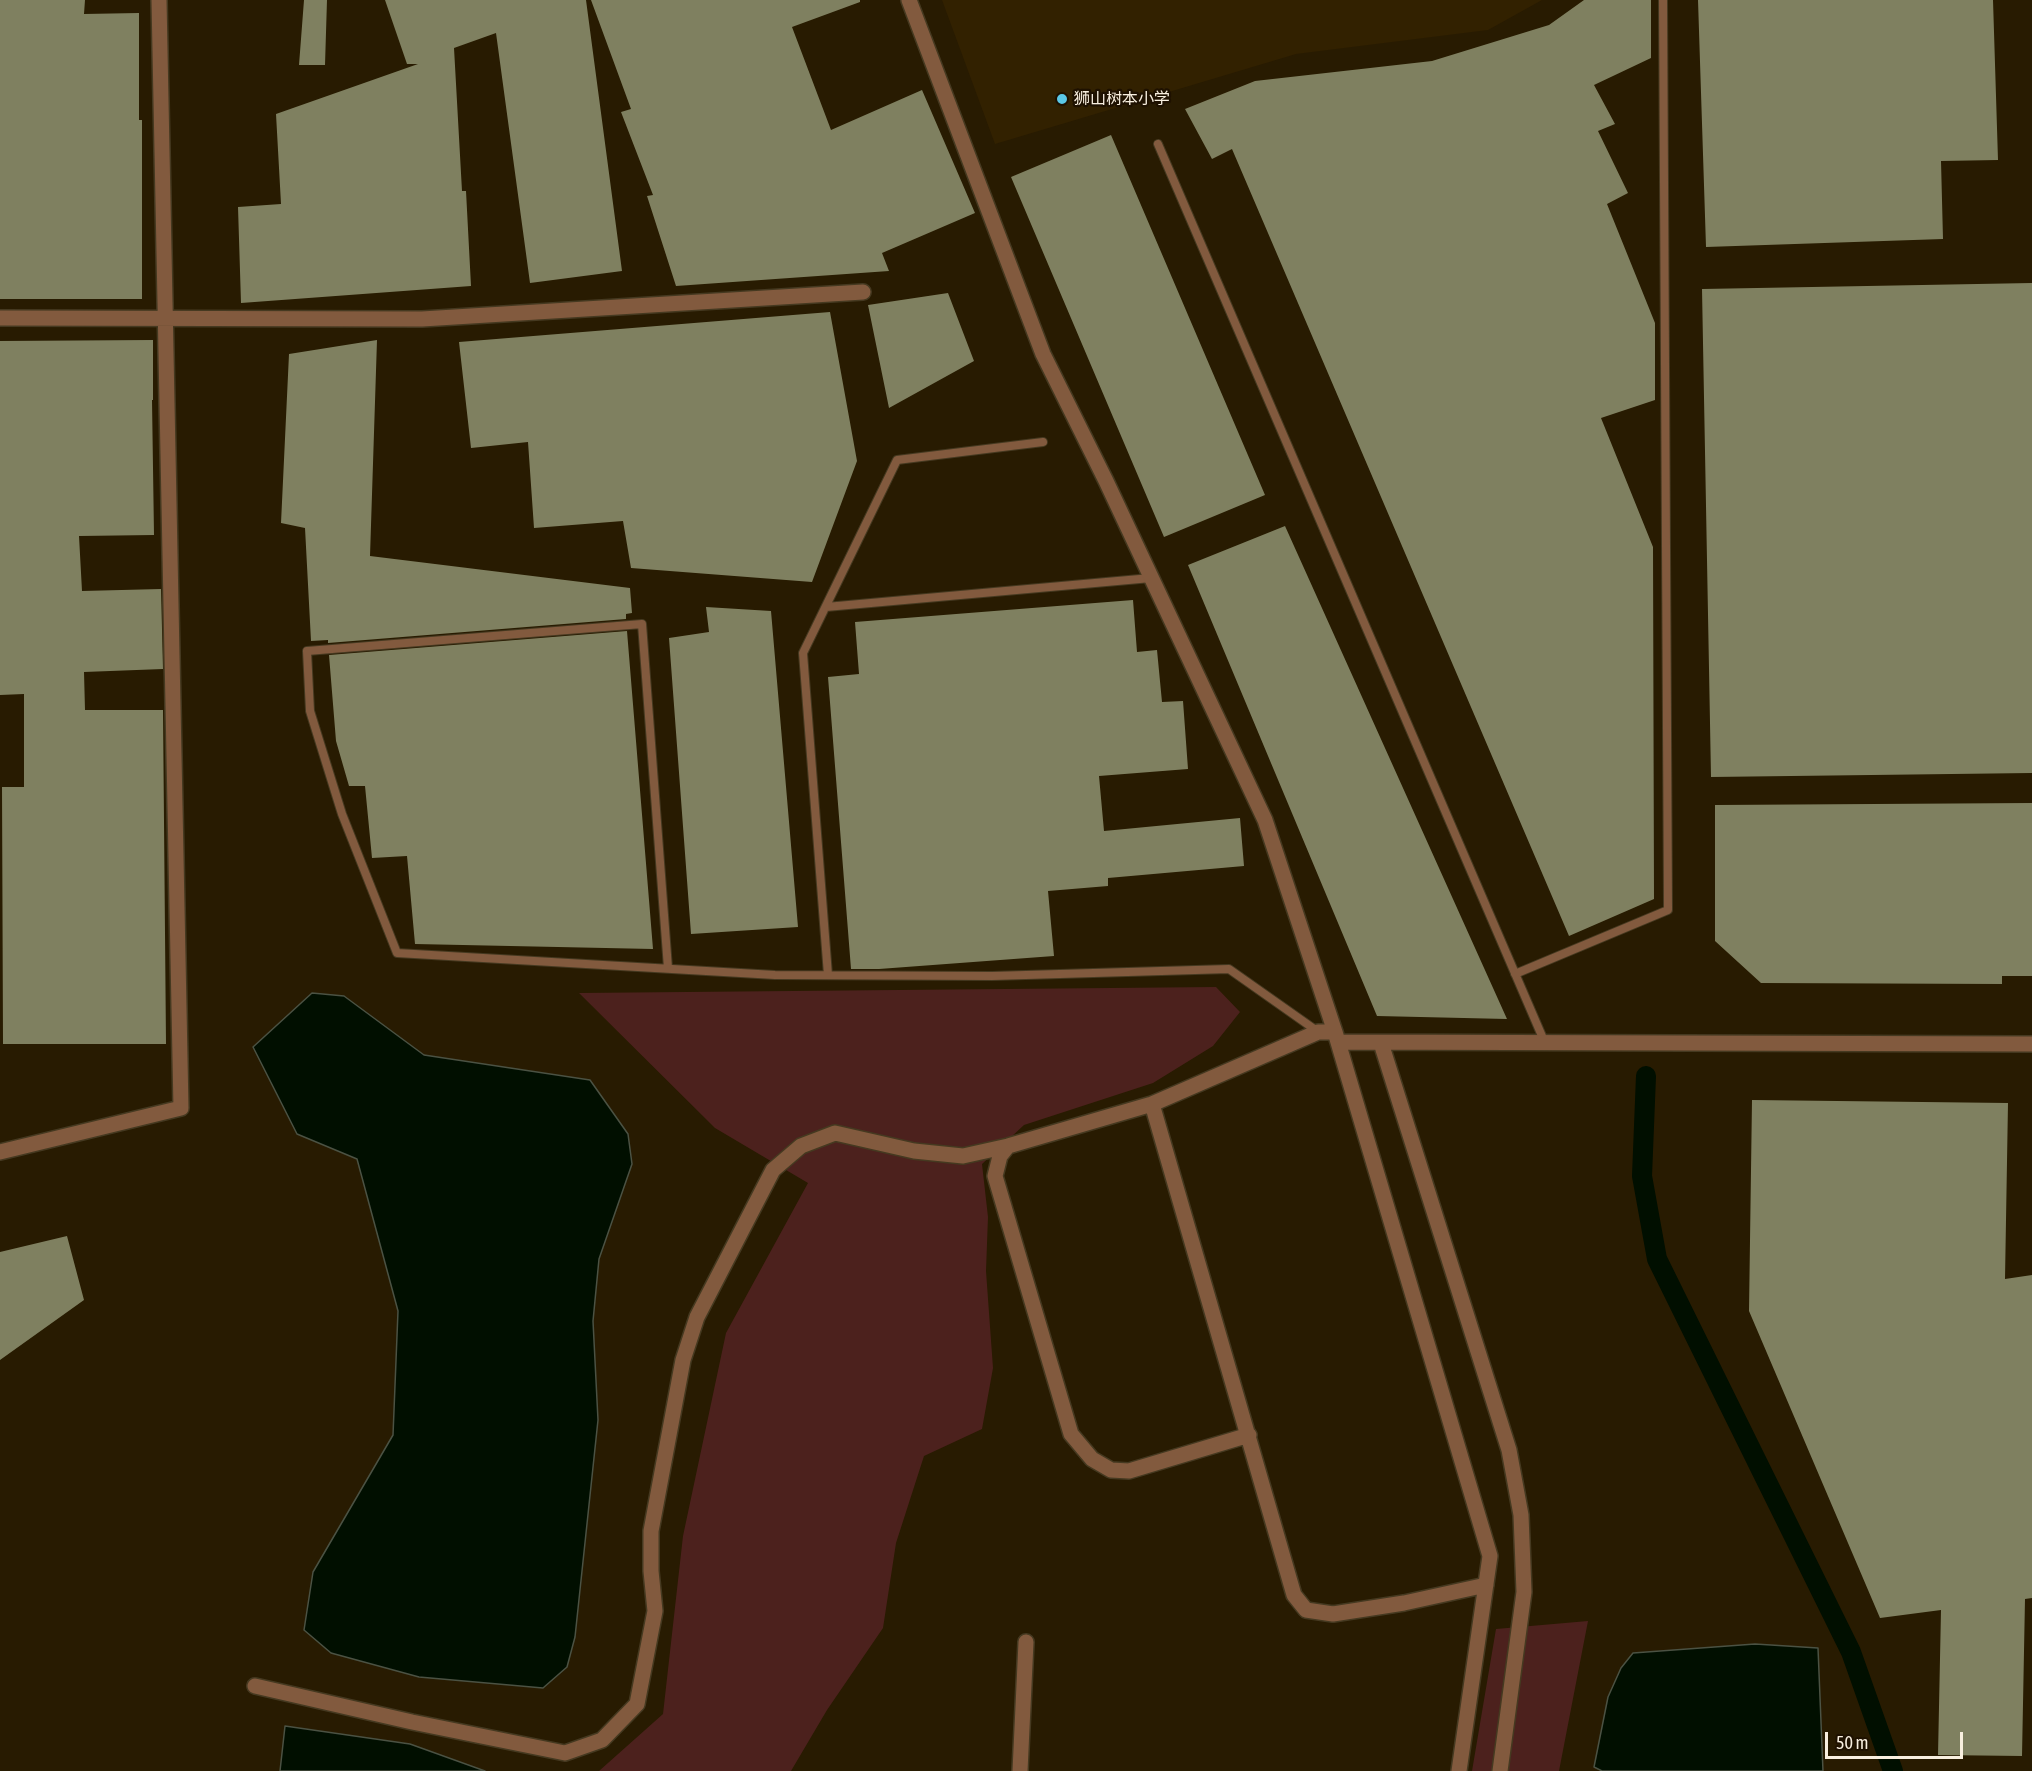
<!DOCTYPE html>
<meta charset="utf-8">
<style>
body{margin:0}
#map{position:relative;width:2032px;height:1771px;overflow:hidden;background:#281b01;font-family:"Asap Condensed",sans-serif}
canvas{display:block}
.scale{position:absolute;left:1825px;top:1732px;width:138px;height:27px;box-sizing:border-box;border:3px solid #f8efdf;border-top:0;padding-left:8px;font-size:18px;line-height:21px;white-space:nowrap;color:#f8efdf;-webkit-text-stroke:4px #1e1100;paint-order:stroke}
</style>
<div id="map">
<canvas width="2032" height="1771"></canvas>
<div class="scale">50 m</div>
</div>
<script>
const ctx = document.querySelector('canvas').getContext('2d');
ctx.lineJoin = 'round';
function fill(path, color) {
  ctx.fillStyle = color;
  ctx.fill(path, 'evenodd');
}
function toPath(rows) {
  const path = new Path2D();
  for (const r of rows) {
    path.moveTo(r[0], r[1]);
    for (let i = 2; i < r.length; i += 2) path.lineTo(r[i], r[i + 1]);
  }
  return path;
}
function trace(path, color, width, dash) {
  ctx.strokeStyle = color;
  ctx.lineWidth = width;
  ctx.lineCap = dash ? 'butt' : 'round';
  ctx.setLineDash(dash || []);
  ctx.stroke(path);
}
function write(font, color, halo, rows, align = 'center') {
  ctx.font = font + ' "Asap Condensed","Noto Sans SC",sans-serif';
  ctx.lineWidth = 4.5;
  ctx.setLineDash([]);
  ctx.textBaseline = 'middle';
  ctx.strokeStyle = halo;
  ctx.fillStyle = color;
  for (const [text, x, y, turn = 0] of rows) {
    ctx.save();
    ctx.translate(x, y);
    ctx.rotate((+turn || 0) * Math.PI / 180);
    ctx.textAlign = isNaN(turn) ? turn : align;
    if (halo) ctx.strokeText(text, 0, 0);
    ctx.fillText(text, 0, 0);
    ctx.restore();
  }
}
fill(toPath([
 [942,0,1542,0,1488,30,1296,54,995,144]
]), '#322100');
fill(toPath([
 [1216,987,1240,1012,1213,1046,1153,1083,1024,1125,982,1164,988,1217,986,1271,993,1368,982,1429,924,1456,896,1543,883,1628,827,1710,791,1771,599,1771,663,1714,683,1536,726,1333,808,1183,715,1128,579,993],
 [1588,1621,1559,1771,1472,1771,1496,1629]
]), '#4c211d');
const water = toPath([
 [312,993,344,996,424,1055,590,1080,628,1134,632,1164,599,1259,593,1321,598,1420,575,1637,567,1667,543,1688,419,1677,331,1653,304,1630,313,1572,393,1435,398,1311,357,1159,297,1134,253,1047,312,993],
 [1755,1644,1818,1648,1823,1771,1602,1771,1594,1767,1608,1697,1621,1668,1633,1653,1755,1644],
 [285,1726,410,1744,485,1771,280,1771,285,1726]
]);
fill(water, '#010f00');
trace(water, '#4b5243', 1.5);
trace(toPath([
 [1646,1076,1642,1176,1657,1259,1851,1652,1893,1771]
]), '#010f00', 20);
fill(toPath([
 [0,0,85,0,84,14,139,13,139,120,142,120,142,299,0,299],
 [304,0,327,0,325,65,299,65],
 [385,0,586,0,622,271,530,283,496,33,454,48,462,191,466,191,471,286,241,303,238,207,281,204,276,114,418,64,407,64],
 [591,0,860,0,860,2,792,27,831,130,922,90,975,213,882,253,889,271,676,286,647,196,653,195,621,112,631,109],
 [1584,0,1651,0,1651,58,1594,85,1615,124,1598,131,1628,193,1607,204,1655,323,1655,400,1601,418,1653,547,1654,899,1569,936,1232,149,1212,159,1185,109,1255,81,1432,61,1549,25],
 [1698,0,1993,0,1998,160,1941,161,1943,239,1706,247],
 [1111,135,1265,495,1164,537,1011,177],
 [2032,283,2032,773,1711,777,1702,289],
 [948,293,974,361,889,408,868,305],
 [830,312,857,461,812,582,631,568,623,521,534,528,528,442,471,448,459,342],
 [153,340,153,400,152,400,154,535,79,536,82,591,161,589,163,669,84,672,85,710,163,710,166,1044,3,1044,2,787,24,787,24,694,0,695,0,341],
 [377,340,370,556,630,588,632,613,626,614,626,619,328,643,328,640,311,641,305,528,281,523,289,354],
 [1285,526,1507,1019,1377,1016,1188,565],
 [1133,600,1137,652,1157,650,1162,702,1183,701,1188,769,1099,776,1104,831,1240,818,1244,866,1108,878,1108,886,1048,891,1054,956,879,969,851,969,828,677,859,674,855,622],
 [706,607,771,611,798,927,691,934,669,638,709,632],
 [627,631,653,949,415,944,407,856,372,858,365,786,349,786,336,741,329,655],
 [2032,803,2032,976,2002,976,2002,984,1761,983,1715,941,1715,805],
 [1752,1100,2008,1103,2005,1279,2032,1275,2032,1598,2025,1599,2022,1756,1938,1755,1941,1610,1880,1618,1749,1311],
 [67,1236,84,1300,0,1360,0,1252]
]), '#7f8060');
const lane = toPath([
 [1158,144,1545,1043],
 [826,607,1151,578],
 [668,968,642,624,307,651,310,711,342,814,397,953,775,975,992,976,1229,969,1317,1031],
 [1515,974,1668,910,1663,0],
 [828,975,803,653,897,460,1043,442]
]);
const street = toPath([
 [909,0,1043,354,1106,481,1265,820,1335,1032,1490,1556,1459,1771],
 [0,318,422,319,863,292],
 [1338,1042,2032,1044],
 [1381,1043,1509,1450,1521,1515,1524,1592,1500,1771],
 [1152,1104,1294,1595,1306,1610,1333,1614,1404,1603,1486,1585],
 [1008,1146,1000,1156,995,1176,1071,1434,1092,1459,1111,1470,1129,1471,1249,1435],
 [0,1152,181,1108,159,0],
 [255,1686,412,1722,565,1753,602,1740,637,1704,655,1611,651,1571,651,1531,683,1360,697,1317,773,1170,801,1146,835,1133,914,1151,963,1156,1008,1146,1152,1104,1318,1032,1335,1032],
 [1020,1771,1026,1642]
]);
trace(lane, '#453920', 10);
trace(street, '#453920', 18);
trace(lane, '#825a3e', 8);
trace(street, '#825a3e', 15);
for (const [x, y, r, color] of [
 [1062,99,6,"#5bc8e6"]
]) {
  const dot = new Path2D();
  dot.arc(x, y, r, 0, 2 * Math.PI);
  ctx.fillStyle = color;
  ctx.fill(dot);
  trace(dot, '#1e1100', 2);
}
write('16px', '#f8efdf', '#1e1100', [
 ["狮山树本小学",1074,99]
], 'left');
</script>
